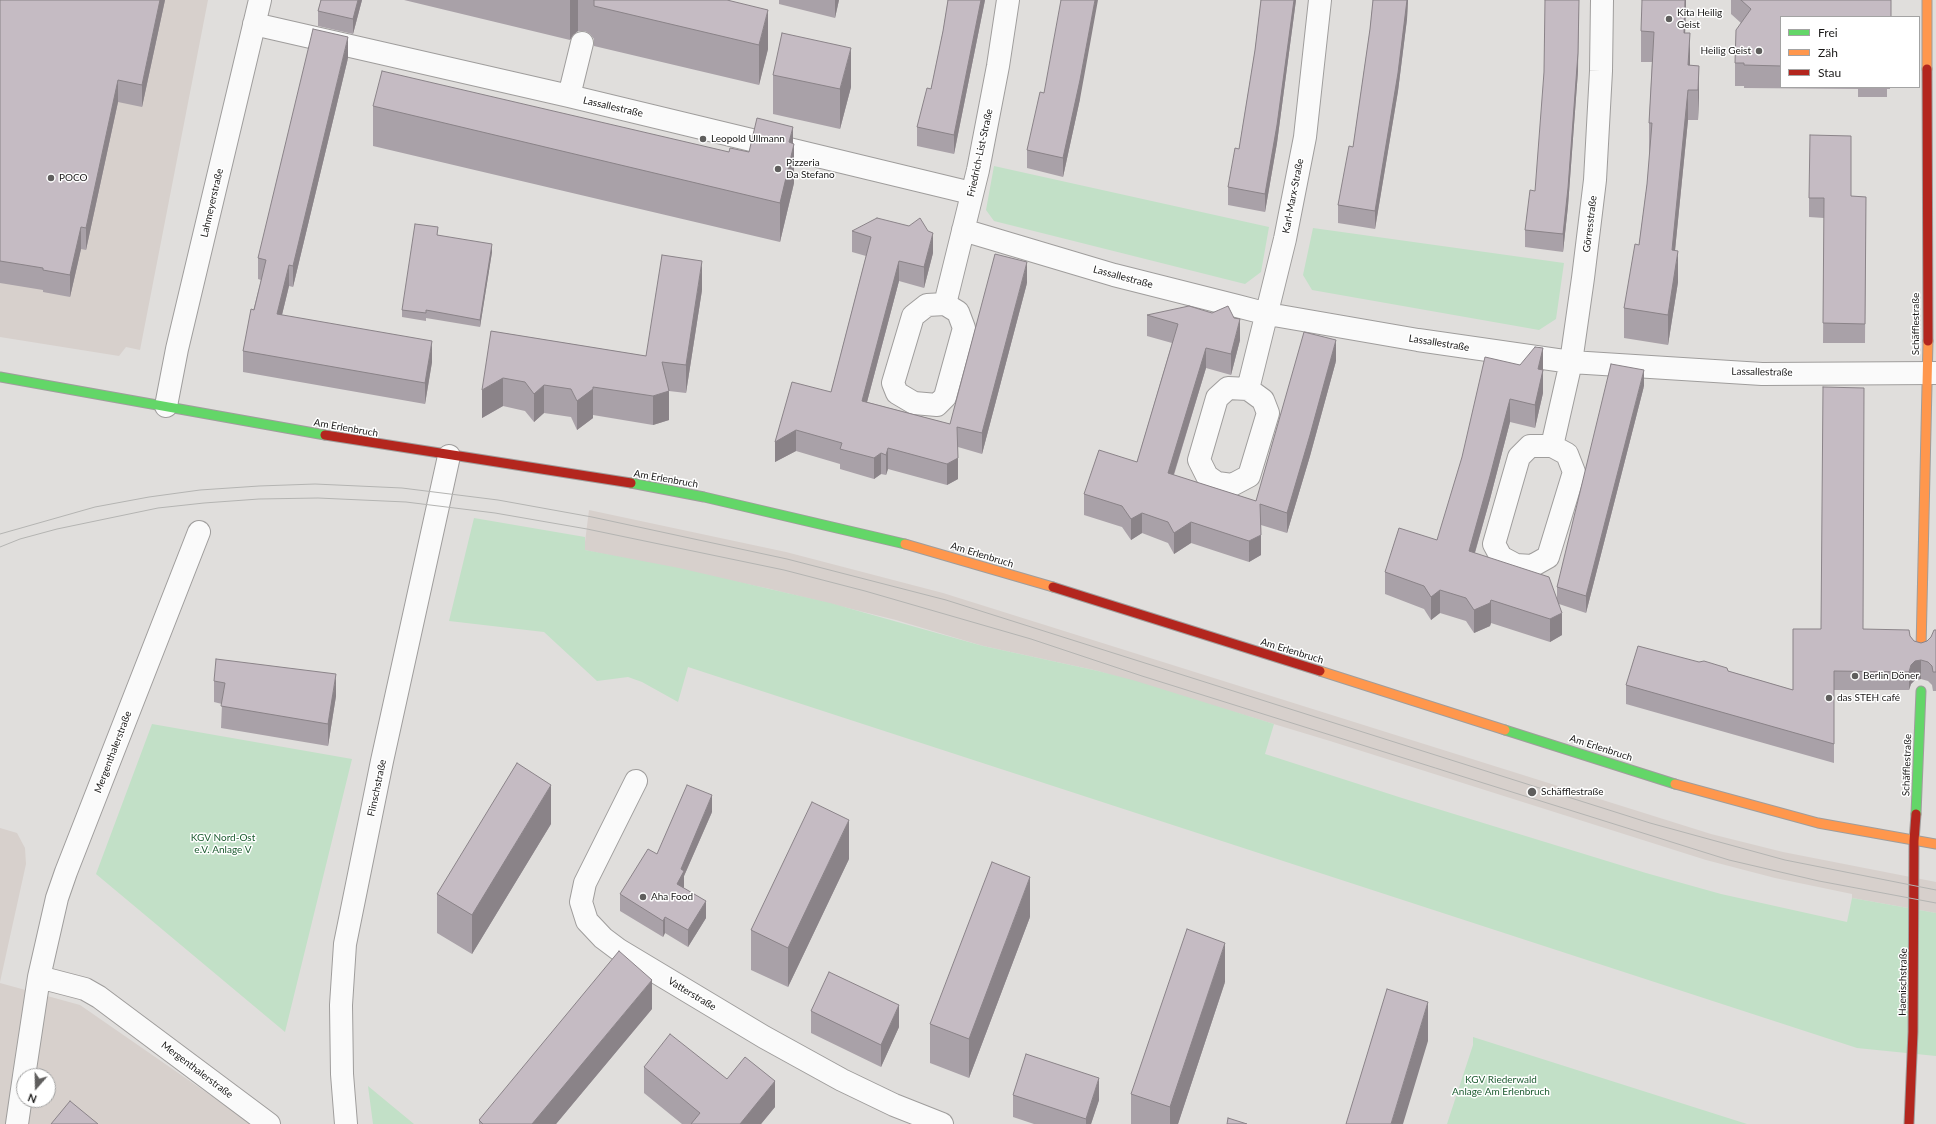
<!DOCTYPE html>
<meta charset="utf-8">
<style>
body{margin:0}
#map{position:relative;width:1936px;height:1124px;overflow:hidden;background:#e0dedc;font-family:Lato,sans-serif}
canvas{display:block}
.legend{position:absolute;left:1780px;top:16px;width:140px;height:72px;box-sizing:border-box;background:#fff;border:1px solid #a3a3a3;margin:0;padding:5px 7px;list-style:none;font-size:12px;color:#1a1918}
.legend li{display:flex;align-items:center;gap:8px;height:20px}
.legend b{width:20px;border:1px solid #a3a3a3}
.north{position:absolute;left:16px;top:1068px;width:40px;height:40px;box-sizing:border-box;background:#fff;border:1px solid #a3a3a3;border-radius:50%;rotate:200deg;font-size:11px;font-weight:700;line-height:16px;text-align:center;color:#1a1918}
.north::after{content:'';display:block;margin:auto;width:14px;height:18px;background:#5f5e5d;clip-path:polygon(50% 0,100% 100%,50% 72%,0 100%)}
</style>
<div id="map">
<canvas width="1936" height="1124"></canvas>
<ul class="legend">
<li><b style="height:5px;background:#63d668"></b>Frei</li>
<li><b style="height:5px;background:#ff974d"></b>Zäh</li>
<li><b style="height:5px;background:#b3261e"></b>Stau</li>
</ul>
<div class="north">N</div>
</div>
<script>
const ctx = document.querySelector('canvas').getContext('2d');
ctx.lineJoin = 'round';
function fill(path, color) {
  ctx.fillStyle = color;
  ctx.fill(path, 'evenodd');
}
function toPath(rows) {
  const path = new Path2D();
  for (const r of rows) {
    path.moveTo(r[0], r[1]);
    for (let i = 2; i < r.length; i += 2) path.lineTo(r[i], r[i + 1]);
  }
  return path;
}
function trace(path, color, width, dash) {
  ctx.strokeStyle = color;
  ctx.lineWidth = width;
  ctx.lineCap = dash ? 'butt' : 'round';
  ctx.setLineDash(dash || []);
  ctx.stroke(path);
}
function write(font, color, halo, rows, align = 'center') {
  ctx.font = font + ' Lato,sans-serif';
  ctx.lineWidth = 3;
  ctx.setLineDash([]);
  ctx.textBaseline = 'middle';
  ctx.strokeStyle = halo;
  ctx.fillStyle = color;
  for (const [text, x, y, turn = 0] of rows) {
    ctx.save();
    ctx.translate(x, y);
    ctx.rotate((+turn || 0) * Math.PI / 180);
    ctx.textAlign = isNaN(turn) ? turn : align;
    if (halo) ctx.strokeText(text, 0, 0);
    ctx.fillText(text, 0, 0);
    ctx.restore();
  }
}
fill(toPath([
 [0,0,208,0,140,350,126,347,119,356,0,337],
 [589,510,786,552,943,593,1711,834,1783,852,1936,882,1936,913,1852,898,1852,894,1775,878,1706,860,1330,741,1098,671,983,646,896,620,770,589,584,550],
 [0,828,17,833,25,848,26,864,0,982],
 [0,983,80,1005,252,1124,0,1124],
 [24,1076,48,1076,48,1100,24,1100]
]), '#d7d0cc');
fill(toPath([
 [994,166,1269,227,1261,272,1245,284,994,221,986,210],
 [1313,228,1564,263,1556,319,1539,330,1312,290,1303,275],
 [474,518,585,537,585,550,679,568,830,603,983,646,1098,671,1136,681,1274,724,1265,754,1402,798,1646,873,1721,894,1847,922,1852,898,1936,913,1936,1056,1857,1048,688,667,678,702,642,682,628,677,597,681,544,632,449,621],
 [152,724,352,759,285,1032,96,874],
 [1473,1037,1747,1124,1447,1124,1473,1045],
 [368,1086,414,1124,373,1124]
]), '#c2e0c7');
const street = toPath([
 [254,24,569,96,971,193],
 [569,96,582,43],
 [963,230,1114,275,1237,306,1268,314,1418,340,1571,362,1762,374,1936,373],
 [945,304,978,170,998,66,1008,0],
 [945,304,958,312,964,328,945,397,937,405,914,403,897,393,893,383,913,316,927,305,945,304],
 [1228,388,1248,389,1263,400,1268,413,1249,476,1232,485,1217,483,1207,476,1199,460,1217,398,1228,388],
 [1248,389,1285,239,1305,137,1320,0],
 [166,406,177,349,260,0],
 [1530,446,1552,446,1567,454,1574,472,1548,557,1532,566,1516,565,1501,557,1494,544,1519,457,1530,446],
 [1552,446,1571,362,1583,278,1595,180,1601,71,1602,0],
 [636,781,585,883,581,902,587,921,603,938,619,950,764,1037,842,1080,894,1105,942,1124],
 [39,977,85,989,99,997,269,1124],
 [24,1076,39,977,57,898,66,872,199,532],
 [17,1124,24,1076],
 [346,1124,342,1074,341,1005,345,944,382,761,449,456]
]);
const fast = toPath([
 [0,377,325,435],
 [631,483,704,497,905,544],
 [1505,730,1675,784],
 [1916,814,1921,691]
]);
const slow = toPath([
 [1927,0,1927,69],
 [905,544,1053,587],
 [1921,649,1928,341],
 [1320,671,1505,730],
 [1675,784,1818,823,1936,844]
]);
const jam = toPath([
 [1927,69,1928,341],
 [325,435,631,483],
 [1053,587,1320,671],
 [1909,1124,1913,1032,1914,841,1916,814]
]);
trace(street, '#9f9d9c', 24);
trace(fast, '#9f9d9c', 11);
trace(slow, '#9f9d9c', 11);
trace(jam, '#9f9d9c', 11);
trace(street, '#fafafa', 22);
trace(fast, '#63d668', 9);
trace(slow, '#ff974d', 9);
trace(jam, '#b3261e', 9);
trace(toPath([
 [0,534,95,507,149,497,200,490,259,486,315,484,402,488,498,500,592,517,787,559,946,600,1650,823,1785,860,1936,890],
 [0,547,20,539,57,529,158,508,204,503,259,499,318,498,406,502,495,513,587,529,784,570,865,591,1031,639,1142,676,1729,860,1819,881,1936,903]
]), '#b4b4b2', 1);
fill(toPath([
 [0,0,165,0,142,107,118,102,86,250,81,249,70,297,43,292,43,290,0,283],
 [321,0,362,0,353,34,318,26,318,11],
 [404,0,727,0,768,49,759,85,594,46,594,39,590,34,585,31,578,31,573,35,570,40],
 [779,0,839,0,835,18,779,4],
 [948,0,985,0,954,154,917,146,917,127,931,89,943,31],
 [1261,0,1296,0,1277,143,1265,212,1228,205,1228,187,1239,149,1255,50],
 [1373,0,1408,0,1407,19,1398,91,1375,229,1338,223,1338,205,1353,147,1370,29],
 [1686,0,1685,33,1690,65,1699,66,1699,96,1698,120,1688,120,1675,251,1678,282,1668,345,1624,338,1624,308,1639,245,1647,184,1650,153,1649,153,1649,123,1652,62,1641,62,1641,31],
 [1731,0,1888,0,1781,17,1781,87,1890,87,1890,89,1887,89,1887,97,1858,97,1858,89,1744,88,1744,86,1735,86,1735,63,1741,23,1731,14],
 [348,58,293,287,289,286,282,315,432,362,425,404,243,372,243,351,261,280,258,279,258,258],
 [1578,71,1568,206,1563,252,1525,247,1525,230,1535,191],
 [773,75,851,87,840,129,773,114],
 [1044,93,1080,99,1063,177,1027,168,1027,150],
 [373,106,729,152,749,152,793,143,794,183,780,242,373,146],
 [1851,196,1866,197,1865,343,1823,343,1824,218,1809,217,1809,198],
 [852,231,933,253,924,288,899,281,867,402,950,424,1027,283,982,454,958,447,958,479,947,485,888,469,886,475,881,474,874,479,840,469,840,464,796,451,775,462,775,442,831,392,866,256,852,252],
 [438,235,492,252,480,327,426,318,426,321,402,317,402,310],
 [702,290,686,393,669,391,669,420,653,425,593,415,593,418,577,430,571,417,544,413,534,422,525,411,503,406,482,418,491,331,646,356],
 [1147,315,1240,340,1231,375,1206,368,1174,475,1256,501,1336,361,1310,456,1287,533,1261,525,1261,555,1249,562,1191,543,1174,554,1168,543,1142,533,1131,540,1122,527,1084,515,1084,494,1137,462,1172,343,1147,336],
 [1543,348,1543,393,1535,428,1510,422,1490,499,1475,553,1557,598,1557,587,1644,386,1586,613,1559,604,1562,635,1550,642,1491,623,1490,626,1474,633,1466,621,1440,613,1431,620,1424,609,1385,594,1385,572,1437,540,1520,365],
 [1863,629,1910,636,1914,641,1921,643,1927,641,1931,637,1936,630,1936,691,1933,691,1932,685,1928,681,1921,679,1915,680,1911,684,1909,690,1834,690,1834,763,1626,704,1626,685,1728,671,1793,690],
 [214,681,336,696,328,746,221,728,222,704,214,702],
 [712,812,684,876,684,888,706,918,688,947,665,933,663,937,620,911,620,894,657,854],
 [551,824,472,954,437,933,437,894],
 [849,859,788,987,751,970,751,930],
 [1030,917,969,1078,930,1063,930,1024],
 [1225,982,1178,1124,1131,1124,1131,1094],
 [652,1009,556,1124,479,1124,479,1120],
 [811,1011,899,1027,881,1067,811,1033],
 [644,1067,727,1079,775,1107,761,1124,682,1124,644,1093],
 [1013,1095,1099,1100,1091,1124,1034,1124,1013,1117]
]), '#a9a1a8');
fill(toPath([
 [160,0,165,0,142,107,142,85],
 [358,0,362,0,353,34,353,19],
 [570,0,578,0,578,31,573,35,570,40],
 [835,0,839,0,835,18],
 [981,0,985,0,954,154,954,135],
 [1095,0,1098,0,1080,99,1063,177,1063,158],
 [1294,0,1296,0,1277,143,1265,212,1265,194],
 [1407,0,1408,0,1407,19,1398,91,1375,229,1375,211],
 [1579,0,1578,71,1568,206,1563,252,1563,234],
 [1685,0,1686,0,1686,10,1684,63,1684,33],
 [768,10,768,49,759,85,759,45],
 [1690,33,1690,63,1689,90,1688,65],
 [348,37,348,58,293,287,293,266],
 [851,48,851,87,840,129,840,89],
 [1699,66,1699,96,1698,120,1698,90],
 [118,80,118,102,86,250,86,228],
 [1688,90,1688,120,1672,280,1672,250],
 [793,127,793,148,794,144,794,183,780,242,780,203,789,142],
 [81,227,81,249,70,297,70,275],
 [933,233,933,253,924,288,924,267],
 [492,244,492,252,480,327,480,320],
 [1678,251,1678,282,1668,345,1668,315],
 [702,261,702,290,686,393,686,365],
 [899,261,899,281,862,421,862,401],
 [1027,262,1027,283,982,454,982,433],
 [289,265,289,286,277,335,277,314],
 [1240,319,1240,340,1231,375,1231,354],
 [1336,340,1336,361,1310,456,1287,533,1287,513],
 [432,341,432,362,425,404,425,383],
 [1206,348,1206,368,1168,493,1168,473],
 [1543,348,1543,393,1535,428,1535,405,1538,369],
 [1644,370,1644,386,1586,613,1586,596],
 [503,378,503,406,482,418,482,390],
 [544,385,544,413,534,422,534,394],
 [593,387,593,418,577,430,577,401],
 [669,391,669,420,653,425,653,396],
 [1510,399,1510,422,1490,499,1469,573,1469,551],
 [796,430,796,451,775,462,775,442],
 [888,448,888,469,886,475,886,455],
 [881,453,881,474,874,479,874,458],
 [958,458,958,479,947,485,947,464],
 [1142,513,1142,533,1131,540,1131,519],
 [1191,522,1191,543,1174,554,1174,533],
 [1261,535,1261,555,1249,562,1249,541],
 [1440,590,1440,613,1431,620,1431,597],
 [1491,600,1491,623,1490,626,1474,633,1474,610],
 [1562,613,1562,635,1550,642,1550,619],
 [1921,660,1921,679,1915,680,1911,684,1909,690,1909,672,1911,665,1915,661],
 [336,674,336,696,328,746,328,724],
 [551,785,551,824,472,954,472,915],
 [712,795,712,812,684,876,684,887,677,900,677,884,681,869],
 [849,820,849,859,788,987,788,948],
 [1030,877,1030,917,969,1078,969,1039],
 [706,901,706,918,688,947,688,930],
 [665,917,665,933,663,937,663,921],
 [1225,943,1225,982,1178,1124,1170,1124,1170,1107],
 [652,980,652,1009,556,1124,532,1124],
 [1428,1002,1428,1041,1403,1124,1391,1124],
 [899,1005,899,1027,881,1067,881,1045],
 [1099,1078,1099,1100,1091,1124,1086,1124,1086,1119],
 [775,1081,775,1107,761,1124,740,1124]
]), '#8a8388');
const building = toPath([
 [0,0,160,0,142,85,118,80,86,228,81,227,70,275,43,270,43,268,0,261,0,0],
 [321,0,358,0,353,19,318,11,321,0],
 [594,0,727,0,768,10,759,45,594,6,594,0],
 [948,0,981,0,954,135,917,127,927,88,931,89,943,31,948,0],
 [1061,0,1095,0,1080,80,1063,158,1027,150,1040,92,1044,93,1061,0],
 [1261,0,1294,0,1277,125,1265,194,1228,187,1235,148,1239,149,1255,50,1261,0],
 [1373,0,1407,0,1398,73,1375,211,1338,205,1349,146,1353,147,1370,29,1373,0],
 [1545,0,1579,0,1578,53,1568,188,1563,234,1525,230,1530,190,1535,191,1544,72,1545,0],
 [1642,0,1685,0,1684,33,1690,33,1688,65,1699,66,1698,90,1688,90,1672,250,1678,251,1668,315,1624,308,1635,244,1639,245,1647,184,1652,123,1649,123,1654,32,1641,31,1642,0],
 [1741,0,1891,0,1891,17,1781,17,1781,66,1744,65,1744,63,1735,63,1736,30,1751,9,1741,0],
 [313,29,348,37,293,266,289,265,277,314,432,341,425,383,243,351,251,309,254,310,266,260,258,258,313,29],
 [782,33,851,48,840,89,773,75,782,33],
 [382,71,729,152,730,148,749,152,757,118,793,127,789,142,794,144,780,203,373,106,382,71],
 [1810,135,1851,136,1851,196,1866,197,1865,324,1823,323,1824,198,1809,198,1810,135],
 [877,218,909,226,920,218,928,231,933,233,924,267,899,261,862,401,950,424,995,254,1027,262,982,433,957,427,958,458,947,464,888,448,886,455,881,453,874,458,840,449,842,443,796,430,775,442,792,382,831,392,871,237,852,231,877,218],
 [415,224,438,227,437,235,492,244,480,320,426,310,426,313,402,310,415,224],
 [662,255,702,261,686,365,662,362,669,391,653,396,593,387,593,389,577,401,571,389,544,385,534,394,525,382,503,378,482,390,491,331,646,356,662,255],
 [1189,306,1212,313,1228,306,1234,318,1240,319,1231,354,1206,348,1168,473,1256,501,1304,332,1336,340,1310,435,1287,513,1260,504,1261,535,1249,541,1191,522,1174,533,1168,522,1142,513,1131,519,1122,506,1084,494,1099,450,1137,462,1178,324,1147,315,1189,306],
 [1535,347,1543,348,1538,369,1543,370,1535,405,1510,399,1490,476,1469,551,1549,577,1562,613,1550,619,1491,600,1490,603,1474,610,1466,598,1440,590,1431,597,1424,586,1385,572,1399,528,1437,540,1462,457,1485,357,1520,365,1535,347],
 [1611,364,1644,370,1586,596,1557,587,1611,364],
 [1823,387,1864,388,1863,629,1909,630,1910,636,1914,641,1921,643,1927,641,1931,637,1934,630,1936,630,1936,672,1933,672,1932,666,1928,662,1921,660,1915,661,1911,665,1909,672,1834,671,1834,744,1626,685,1638,646,1699,662,1704,661,1727,668,1728,671,1793,690,1793,629,1821,629,1823,387],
 [216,659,336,674,328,724,221,706,225,683,214,681,216,659],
 [517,763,551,785,472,915,437,894,517,763],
 [687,785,712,795,681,869,684,871,677,884,706,901,688,930,665,917,663,921,620,894,648,849,657,854,687,785],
 [812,802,849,820,788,948,751,930,812,802],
 [992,862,1030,877,969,1039,930,1024,992,862],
 [1187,929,1225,943,1170,1107,1131,1094,1187,929],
 [619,951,652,980,532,1124,483,1124,479,1120,619,951],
 [829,972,899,1005,881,1045,811,1011,829,972],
 [1387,989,1428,1002,1391,1124,1346,1124,1387,989],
 [670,1034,727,1079,745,1057,775,1081,740,1124,691,1124,700,1113,644,1067,670,1034],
 [1026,1054,1099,1078,1086,1119,1013,1095,1026,1054],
 [70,1101,98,1124,51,1124,70,1101],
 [1228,1118,1247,1124,1227,1124,1228,1118]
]);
fill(building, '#c5bbc3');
trace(building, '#8a8388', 1);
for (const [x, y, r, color] of [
 [1669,19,4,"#5f5e5d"],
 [1759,51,4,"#5f5e5d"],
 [703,139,4,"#5f5e5d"],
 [778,169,4,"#5f5e5d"],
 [51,178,4,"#5f5e5d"],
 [1855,676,4,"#5f5e5d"],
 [1829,698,4,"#5f5e5d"],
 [1532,792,5,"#5f5e5d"],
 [643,897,4,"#5f5e5d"]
]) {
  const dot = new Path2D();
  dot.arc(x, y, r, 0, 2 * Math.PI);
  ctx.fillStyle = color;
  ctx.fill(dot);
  trace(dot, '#fff', 1.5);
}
write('10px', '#1a1918', '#fff', [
 ["Kita Heilig",1677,13],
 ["Geist",1677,25],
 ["Heilig Geist",1751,51,"right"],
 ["Leopold Ullmann",711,139],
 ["Pizzeria",786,163],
 ["Da Stefano",786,175],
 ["POCO",59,178],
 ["Berlin Döner",1863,676],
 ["das STEH café",1837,698],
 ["Schäfflestraße",1541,792],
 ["Aha Food",651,897]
], 'left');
write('10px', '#1a1918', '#fff', [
 ["Lassallestraße",613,107,13],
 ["Friedrich-List-Straße",980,153,-78],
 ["Karl-Marx-Straße",1293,196,-79],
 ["Lahmeyerstraße",212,203,-77],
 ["Görresstraße",1590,224,-83],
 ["Lassallestraße",1123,277,15],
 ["Schäfflestraße",1916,324,-90],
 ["Lassallestraße",1439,343,9],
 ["Lassallestraße",1762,372,1],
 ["Am Erlenbruch",346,428,10],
 ["Am Erlenbruch",666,479,10],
 ["Am Erlenbruch",982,555,17],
 ["Am Erlenbruch",1292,651,17],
 ["Am Erlenbruch",1601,748,18],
 ["Mergenthalerstraße",113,752,-69],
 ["Schäfflestraße",1907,765,-88],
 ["Flinschstraße",377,788,-78],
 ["Haenischstraße",1903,982,-89],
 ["Vatterstraße",692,994,31],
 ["Mergenthalerstraße",197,1070,37]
]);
write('10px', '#1a5a2e', '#fff', [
 ["KGV Nord-Ost",223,838],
 ["e.V. Anlage V",223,850],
 ["KGV Riederwald",1501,1080],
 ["Anlage Am Erlenbruch",1501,1092]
]);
</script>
